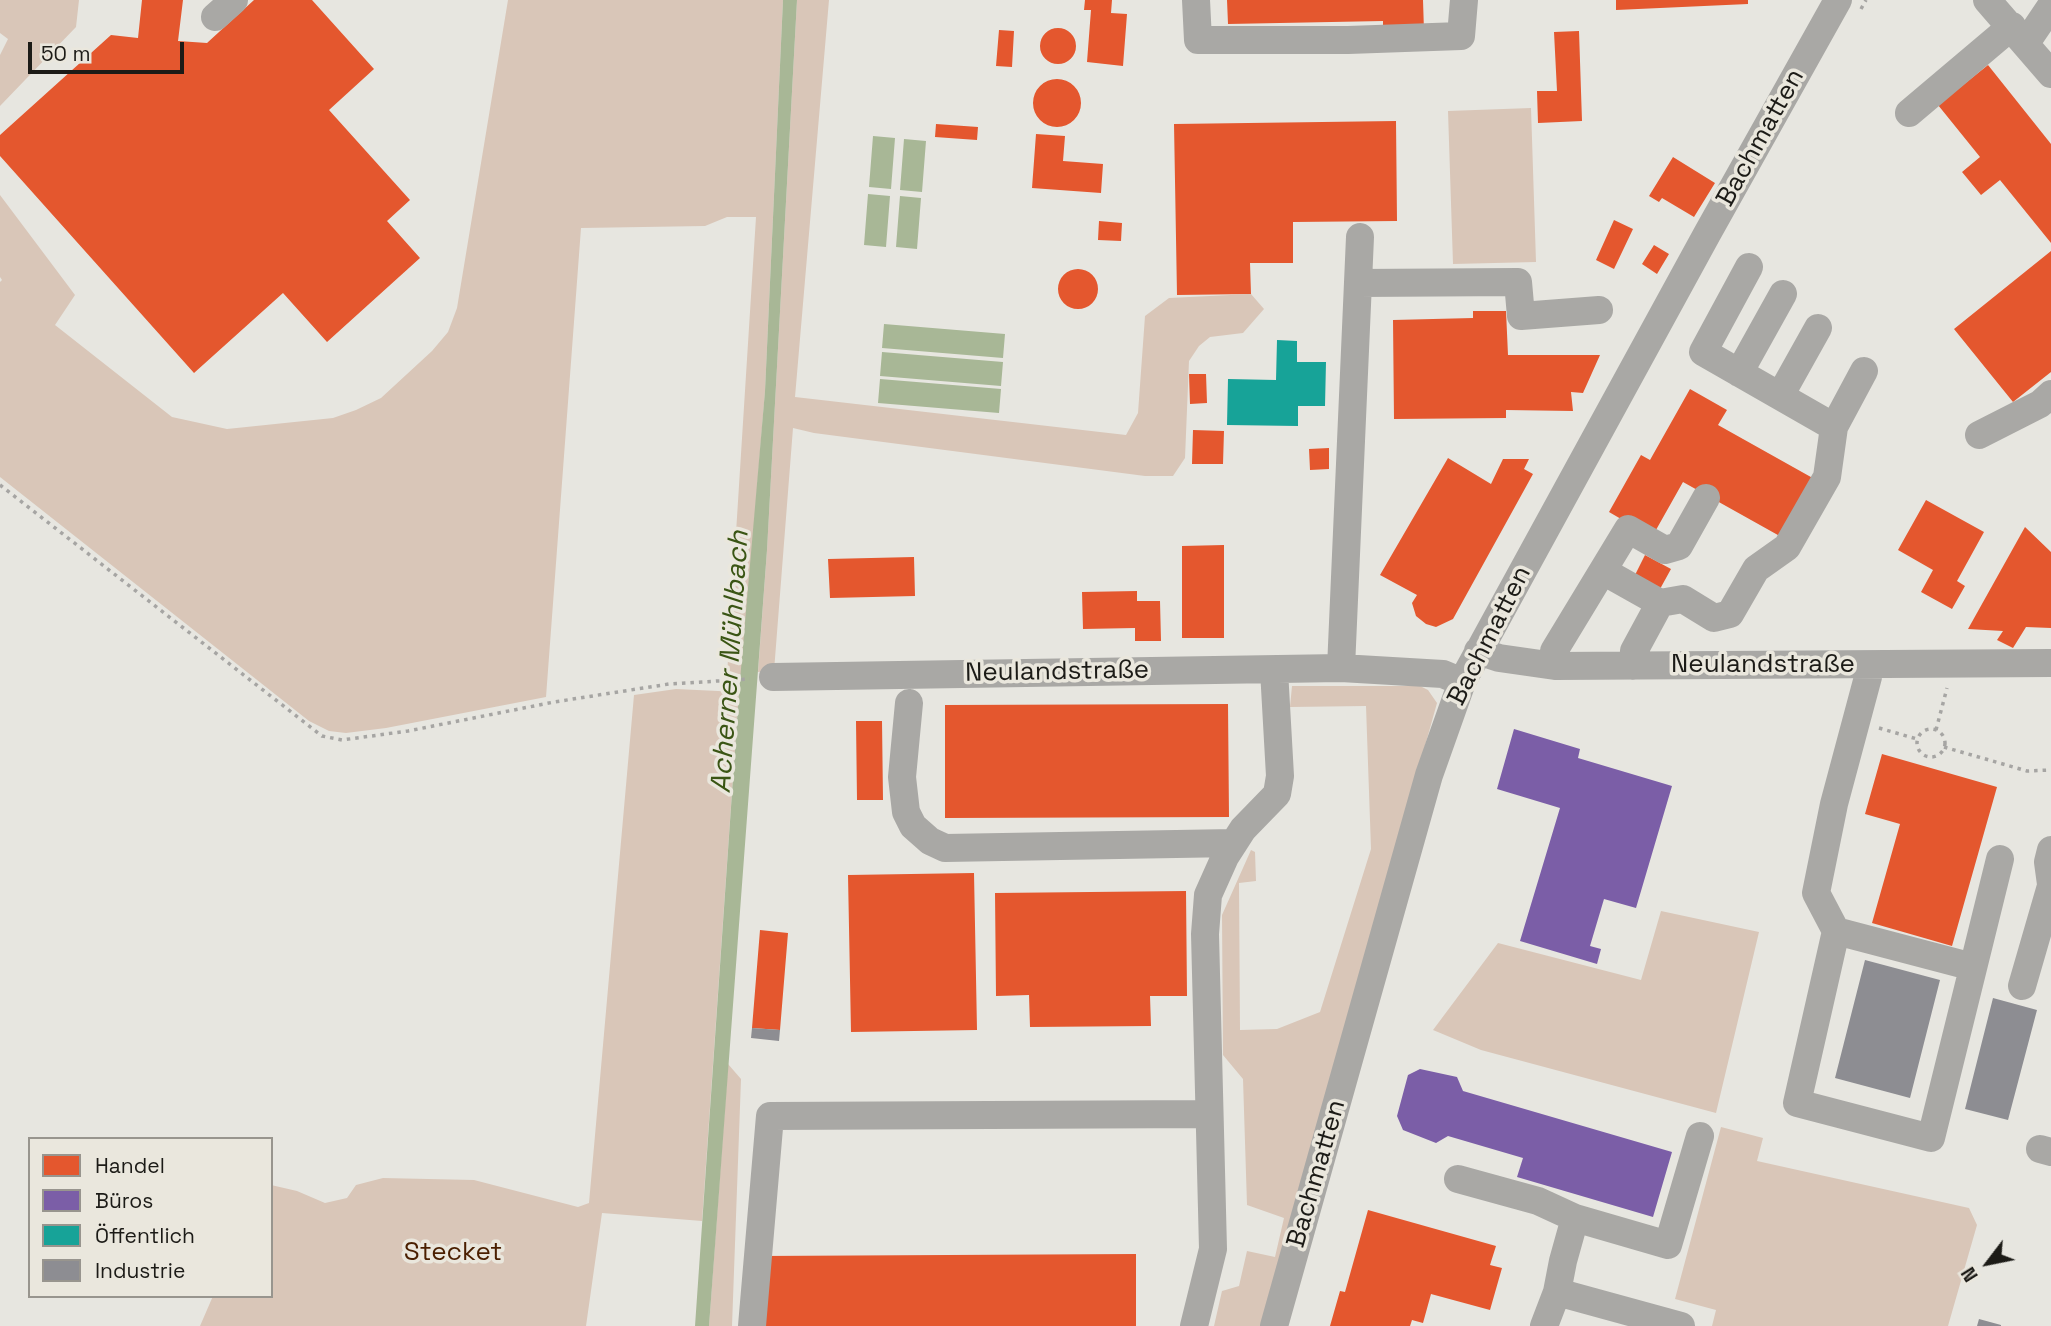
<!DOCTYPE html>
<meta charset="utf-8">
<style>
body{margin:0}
#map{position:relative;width:2051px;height:1326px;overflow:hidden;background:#e7e6e0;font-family:"Space Grotesk",sans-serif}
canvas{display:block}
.legend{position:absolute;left:28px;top:1137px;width:245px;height:161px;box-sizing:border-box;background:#eae7dd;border:2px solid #98958e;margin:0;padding:9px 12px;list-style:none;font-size:21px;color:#1c1b17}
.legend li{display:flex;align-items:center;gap:14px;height:35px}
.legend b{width:35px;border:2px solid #98958e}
.north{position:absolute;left:1953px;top:1228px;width:70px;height:70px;-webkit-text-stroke:5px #eae7dd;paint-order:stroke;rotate:238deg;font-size:19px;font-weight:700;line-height:28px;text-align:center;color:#1c1b17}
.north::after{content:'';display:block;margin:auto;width:24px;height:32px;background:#1c1b17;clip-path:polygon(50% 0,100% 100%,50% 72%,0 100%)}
.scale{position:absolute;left:28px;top:42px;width:156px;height:32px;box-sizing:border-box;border:4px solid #1c1b17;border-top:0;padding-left:9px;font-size:21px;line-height:24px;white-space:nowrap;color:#1c1b17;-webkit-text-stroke:5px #eae7dd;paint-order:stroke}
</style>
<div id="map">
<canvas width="2051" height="1326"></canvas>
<ul class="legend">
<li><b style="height:19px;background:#e4572e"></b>Handel</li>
<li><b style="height:19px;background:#7b5ea7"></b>Büros</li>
<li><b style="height:19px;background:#17a398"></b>Öffentlich</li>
<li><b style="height:19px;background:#8d8d92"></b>Industrie</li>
</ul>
<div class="north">N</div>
<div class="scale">50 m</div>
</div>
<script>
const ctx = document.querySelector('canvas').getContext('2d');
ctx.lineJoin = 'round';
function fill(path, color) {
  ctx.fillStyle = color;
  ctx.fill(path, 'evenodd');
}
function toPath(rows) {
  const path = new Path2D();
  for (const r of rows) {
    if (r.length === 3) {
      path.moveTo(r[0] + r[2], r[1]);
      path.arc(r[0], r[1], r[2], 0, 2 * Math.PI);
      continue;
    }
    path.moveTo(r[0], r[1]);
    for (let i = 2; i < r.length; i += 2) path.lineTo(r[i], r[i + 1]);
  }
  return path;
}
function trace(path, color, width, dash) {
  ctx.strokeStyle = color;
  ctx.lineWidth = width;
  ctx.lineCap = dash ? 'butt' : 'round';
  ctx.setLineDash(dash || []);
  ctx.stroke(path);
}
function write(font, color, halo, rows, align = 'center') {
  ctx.font = font + ' "Space Grotesk",sans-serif';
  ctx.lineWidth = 7;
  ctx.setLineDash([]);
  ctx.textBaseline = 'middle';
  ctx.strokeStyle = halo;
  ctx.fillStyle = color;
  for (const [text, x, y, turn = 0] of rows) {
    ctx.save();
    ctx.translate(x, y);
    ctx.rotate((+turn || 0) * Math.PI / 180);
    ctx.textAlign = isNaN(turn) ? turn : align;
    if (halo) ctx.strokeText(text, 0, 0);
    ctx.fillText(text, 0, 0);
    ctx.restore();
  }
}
fill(toPath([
 [0,0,79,0,76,27,0,106,0,55,8,39,0,33],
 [508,0,783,0,765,391,742,674,727,675,756,217,727,217,705,226,581,228,546,697,386,728,346,733,329,731,309,721,0,477,0,282,2,280,0,277,0,195,75,295,55,325,172,417,227,429,333,418,356,410,381,398,432,351,448,332,457,308],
 [797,0,829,0,795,397,1126,435,1138,413,1145,316,1169,298,1251,294,1264,309,1243,333,1210,337,1199,346,1189,361,1185,458,1173,476,1145,476,814,433,793,428,774,671,758,672,767,550],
 [1531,108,1536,262,1453,264,1448,111],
 [1292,686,1420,686,1428,690,1437,703,1263,1326,1214,1326,1222,1291,1239,1286,1247,1251,1275,1257,1284,1218,1247,1205,1243,1079,1223,1055,1222,915,1251,850,1255,852,1256,881,1239,883,1240,1030,1277,1029,1320,1012,1371,849,1366,706,1290,707],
 [676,689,739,692,702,1221,602,1213,586,1326,200,1326,213,1296,271,1296,271,1185,297,1191,325,1203,347,1198,356,1185,383,1178,474,1180,578,1207,589,1203,634,695],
 [1661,911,1759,932,1716,1113,1481,1050,1433,1030,1498,943,1641,980],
 [728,1064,741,1079,732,1326,709,1326],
 [1721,1127,1763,1138,1757,1161,1969,1208,1977,1225,1948,1326,1712,1326,1716,1310,1675,1299]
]), '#d9c6b8');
fill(toPath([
 [783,0,797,0,767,550,709,1326,695,1326,739,692,765,391],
 [873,136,895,138,891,189,869,187],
 [904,139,926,141,922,192,900,190],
 [868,194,890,196,886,247,864,245],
 [900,196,921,198,917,249,896,247],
 [884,324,1005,334,1003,358,882,348],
 [882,352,1003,362,1001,386,880,376],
 [880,379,1001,389,999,413,878,403]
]), '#a8b796');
fill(toPath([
 [142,0,183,0,178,41,207,43,254,0,312,0,374,69,329,110,410,200,387,221,420,258,327,342,283,293,194,373,0,156,0,135,111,35,138,38],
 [1085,0,1112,0,1111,13,1127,14,1123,66,1087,62,1091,10,1084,10],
 [1227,0,1423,0,1424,31,1383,31,1383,21,1228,24],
 [1616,0,1748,0,1748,4,1616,10],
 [1058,46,18],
 [999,30,1014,31,1012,67,996,66],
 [1579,31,1582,121,1538,123,1537,91,1557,91,1554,32],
 [1988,65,2051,144,2051,243,2000,180,1981,195,1962,172,1980,157,1938,105],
 [1057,103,24],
 [1396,121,1397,221,1293,222,1293,263,1250,263,1251,294,1177,295,1174,124],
 [936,124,978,127,977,140,935,137],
 [1036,134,1065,136,1063,161,1103,164,1101,193,1032,188],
 [1673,157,1715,183,1694,217,1662,198,1659,202,1649,196],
 [1614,220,1633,229,1614,269,1596,260],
 [1099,221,1122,223,1121,241,1098,240],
 [1654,245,1669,254,1657,274,1642,264],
 [2051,251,2051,372,2013,402,1954,329],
 [1078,289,20],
 [1473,311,1506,311,1508,355,1600,355,1583,393,1571,392,1573,411,1506,410,1506,418,1394,419,1393,320,1473,318],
 [1189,374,1206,374,1207,403,1190,404],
 [1690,389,1727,410,1718,425,1818,481,1785,539,1683,482,1652,537,1609,512,1641,455,1650,460],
 [1193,430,1224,431,1223,464,1192,464],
 [1329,448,1329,469,1310,470,1309,449],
 [1448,458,1491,484,1503,459,1529,459,1524,469,1533,474,1453,619,1436,627,1426,624,1416,616,1412,603,1417,595,1380,575],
 [1926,500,1984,532,1957,581,1965,586,1952,609,1921,592,1933,570,1898,550],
 [2025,527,2051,552,2051,628,2026,627,2013,648,1997,640,2003,631,1968,629],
 [1224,545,1224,638,1182,638,1182,546],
 [1645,555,1671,569,1660,589,1635,575],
 [914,557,915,596,830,598,828,559],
 [1137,591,1137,601,1160,601,1161,641,1135,641,1135,628,1083,629,1082,592],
 [1228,704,1229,817,945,818,945,705],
 [856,721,882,721,883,800,857,800],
 [1882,754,1997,787,1952,946,1872,923,1900,824,1865,814],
 [974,873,977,1030,851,1032,848,875],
 [1186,891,1187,996,1150,996,1151,1026,1030,1027,1029,995,996,996,995,893],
 [760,930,788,933,780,1030,752,1028],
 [1368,1210,1496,1246,1490,1265,1502,1268,1490,1310,1431,1294,1423,1323,1412,1320,1410,1326,1330,1326,1340,1291,1345,1292],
 [1136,1254,1136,1326,761,1326,760,1256]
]), '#e4572e');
fill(toPath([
 [1514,729,1580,749,1578,758,1672,786,1636,908,1604,899,1590,946,1601,949,1597,964,1520,941,1560,808,1497,789],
 [1420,1069,1457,1077,1463,1091,1672,1152,1653,1217,1517,1177,1523,1158,1448,1136,1436,1143,1403,1130,1397,1116,1408,1075]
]), '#7b5ea7');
fill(toPath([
 [1277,340,1297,341,1297,362,1326,362,1325,406,1298,406,1298,426,1227,425,1228,379,1276,380]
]), '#17a398');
fill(toPath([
 [1865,960,1940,980,1910,1098,1835,1078],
 [1993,998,2037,1010,2008,1120,1965,1109],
 [752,1028,780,1030,779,1041,751,1038],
 [1979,1319,2001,1325,2001,1326,1977,1326]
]), '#8d8d92');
trace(toPath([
 [1861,9,1866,0],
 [0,485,322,736,342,740,408,731,554,702,669,684,750,679],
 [1879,728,1917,739],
 [1931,743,14],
 [1936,730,1947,688],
 [1944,747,2027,771,2051,770]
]), '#a6a5a3', 3.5, [3.5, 5]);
trace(toPath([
 [1196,0,1198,40,1348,40,1461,36,1464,0],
 [1987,0,2051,74],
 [215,17,234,0],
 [2026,43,2051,6],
 [1909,113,2012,26],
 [1358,283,1518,282,1521,316,1599,310],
 [1739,373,1783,294],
 [1780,396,1818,328],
 [1834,427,1864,371],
 [1979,435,2040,404,2051,394],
 [1603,571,1660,603],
 [1478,651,1499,658,1555,666,2051,663],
 [1867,665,1868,677,1834,804,1816,893,1836,931,1797,1103,1931,1138,2000,859],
 [1555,666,1554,651,1628,529,1665,550,1679,546,1706,498],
 [1633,666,1634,651,1660,603,1683,599,1714,618,1730,614,1756,569,1787,547,1827,477,1834,427,1703,352,1749,267],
 [1341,668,1360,237],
 [773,677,1341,668,1443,674,1462,682],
 [909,703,902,777,906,812,913,826,930,841,945,848,1234,843],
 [2051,850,2048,862,2051,884],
 [1836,931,1973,967],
 [2022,986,2051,886],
 [2040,1149,2051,1152],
 [1458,1179,1538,1201,1575,1218,1668,1245,1700,1136],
 [1557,1292,1681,1326],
 [752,1326,770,1116,1209,1114],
 [1194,1326,1213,1249,1205,934,1208,895,1225,857,1243,829,1277,794,1280,776,1274,670],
 [1274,1326,1429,775,1462,682,1707,234,1838,0],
 [1544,1326,1557,1292,1563,1261,1575,1218]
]), '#a9a8a5', 28);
write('26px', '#1c1b17', '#eae7dd', [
 ["Bachmatten",1761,138,-61],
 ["Bachmatten",1490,636,-63],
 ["Neulandstraße",1763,665],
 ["Neulandstraße",1057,672,-1],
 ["Bachmatten",1317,1174,-74]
]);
write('26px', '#4a1f00', '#eae7dd', [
 ["Stecket",453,1253]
]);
write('italic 28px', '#3a5514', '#eae7dd', [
 ["Acherner Mühlbach",731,662,-86]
]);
</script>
